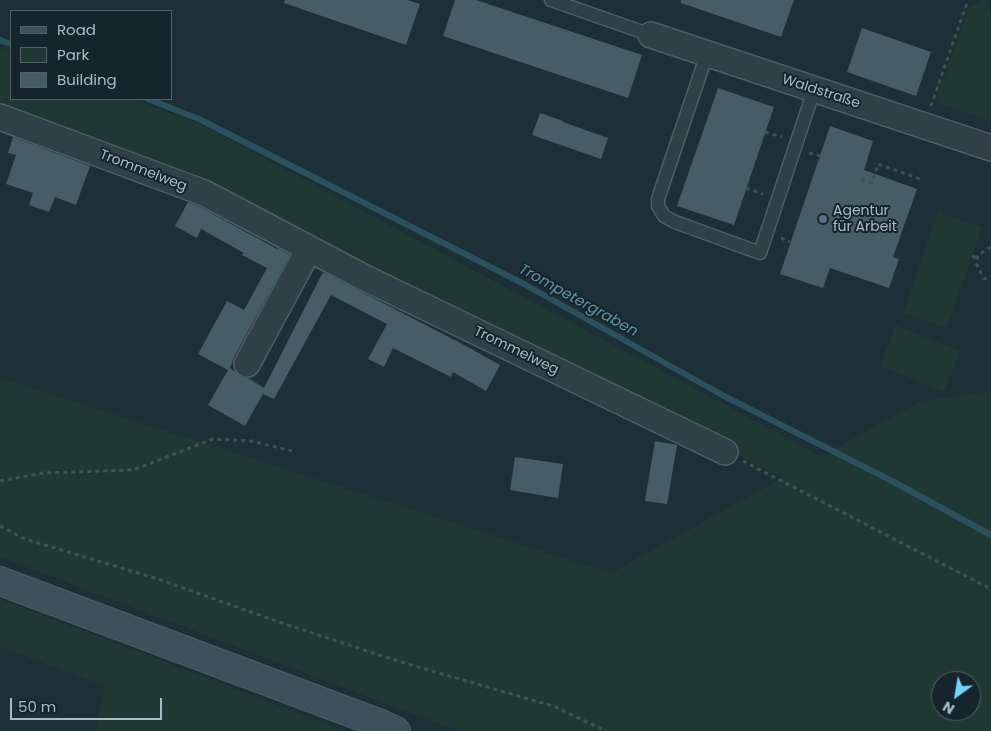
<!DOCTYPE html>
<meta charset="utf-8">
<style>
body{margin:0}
#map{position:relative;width:991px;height:731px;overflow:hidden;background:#1d2f37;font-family:Poppins,sans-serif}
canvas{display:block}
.legend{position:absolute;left:10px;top:10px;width:162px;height:90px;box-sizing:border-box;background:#16252b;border:1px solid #516169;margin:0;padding:6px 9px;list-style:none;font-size:15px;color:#a9bcc5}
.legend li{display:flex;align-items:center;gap:10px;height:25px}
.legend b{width:25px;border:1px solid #516169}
.north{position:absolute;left:931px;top:671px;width:50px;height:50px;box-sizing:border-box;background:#16252b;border:1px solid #516169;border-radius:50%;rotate:212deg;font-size:14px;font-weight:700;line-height:20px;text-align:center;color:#a9bcc5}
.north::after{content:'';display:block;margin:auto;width:18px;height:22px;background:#74d3ff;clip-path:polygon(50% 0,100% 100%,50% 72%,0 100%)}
.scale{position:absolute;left:10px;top:698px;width:152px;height:22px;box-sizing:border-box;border:2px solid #a9bcc5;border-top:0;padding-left:6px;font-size:15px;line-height:18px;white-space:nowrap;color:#a9bcc5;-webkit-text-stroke:4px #16252b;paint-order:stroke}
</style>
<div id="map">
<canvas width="991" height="731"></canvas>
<ul class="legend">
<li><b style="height:6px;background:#3e515b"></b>Road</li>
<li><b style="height:14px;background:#1f3833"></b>Park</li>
<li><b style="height:14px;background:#475d66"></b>Building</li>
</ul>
<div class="north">N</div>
<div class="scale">50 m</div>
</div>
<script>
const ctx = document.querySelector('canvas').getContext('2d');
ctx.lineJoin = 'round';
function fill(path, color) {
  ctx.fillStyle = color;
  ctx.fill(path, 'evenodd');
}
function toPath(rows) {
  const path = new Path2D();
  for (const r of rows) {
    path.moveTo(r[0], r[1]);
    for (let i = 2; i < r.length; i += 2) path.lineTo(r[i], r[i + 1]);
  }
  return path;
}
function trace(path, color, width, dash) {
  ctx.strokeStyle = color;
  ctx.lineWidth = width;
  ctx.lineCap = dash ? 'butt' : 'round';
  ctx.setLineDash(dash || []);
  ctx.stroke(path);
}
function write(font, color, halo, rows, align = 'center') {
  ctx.font = font + ' Poppins,sans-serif';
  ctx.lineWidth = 4;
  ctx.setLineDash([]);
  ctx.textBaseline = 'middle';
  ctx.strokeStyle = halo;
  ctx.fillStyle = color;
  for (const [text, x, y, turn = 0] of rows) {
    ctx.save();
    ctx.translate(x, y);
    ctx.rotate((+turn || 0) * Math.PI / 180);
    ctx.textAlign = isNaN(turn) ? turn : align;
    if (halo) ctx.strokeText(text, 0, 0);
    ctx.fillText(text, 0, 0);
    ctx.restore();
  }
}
fill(toPath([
 [982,0,987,0,991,13,991,121,935,102,969,7],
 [0,47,11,51,11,99,133,99,206,127,821,456,921,401,991,391,991,731,458,731,0,557,0,378,611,573,782,478,726,449,0,112],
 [941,681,971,681,971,711,941,711],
 [938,212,982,227,947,328,903,313],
 [896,325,960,351,944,392,880,366],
 [0,599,345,731,95,731,105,686,0,647]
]), '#1f3833');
trace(toPath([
 [0,40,11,44],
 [148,99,199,119,524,284,724,396,894,482,991,535]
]), '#2c505e', 6);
fill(toPath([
 [285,0,408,0,420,4,406,45,284,3],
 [455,0,476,0,642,55,628,98,443,36],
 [681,0,794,0,781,37,681,3],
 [862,28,931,52,916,96,847,72],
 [718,88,774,107,734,225,677,206],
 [540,113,563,121,563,122,608,138,601,159,532,135],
 [830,126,873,141,864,170,917,189,893,257,899,259,889,288,830,268,823,288,780,274],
 [13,137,90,166,76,205,55,197,49,212,29,205,33,193,6,184,16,155,8,153],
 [188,202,198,206,277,249,278,248,290,255,234,357,230,368,234,371,240,376,248,378,264,388,323,272,468,347,500,365,486,391,453,372,451,377,393,348,384,367,368,359,387,324,331,295,274,399,263,394,245,426,208,405,228,370,198,354,227,301,244,310,267,268,242,255,244,253,201,229,197,238,175,226],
 [655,441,677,445,667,504,645,501],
 [515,457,563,464,558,498,510,490]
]), '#475d66');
const lane = toPath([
 [551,0,651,35],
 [707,54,658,199,658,206,664,216,675,222,760,253,814,90]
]);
const street = toPath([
 [651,35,991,148],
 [0,117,204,193,361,276,725,452],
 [247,364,309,249]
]);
const secondary = toPath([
 [0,581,381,724,396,731]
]);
trace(lane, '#4d5e65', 15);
trace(street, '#4d5e65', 28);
trace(secondary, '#4d5e65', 30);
trace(toPath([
 [931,106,968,0],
 [765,132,782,137],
 [809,153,820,156],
 [861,179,872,183,878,164,923,180],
 [746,188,763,194],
 [781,238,790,242],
 [991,247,978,255,976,263,984,279,991,277],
 [972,256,977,258],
 [743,461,991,589],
 [0,481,43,473,133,470,213,439,251,441,296,452],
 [0,526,25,539,155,578,282,623,401,662,553,706,606,731]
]), '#3c5450', 3, [4, 4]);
trace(lane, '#304047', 12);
trace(street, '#304047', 25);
trace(secondary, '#3e515b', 28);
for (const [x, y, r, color] of [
 [823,219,5,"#5c6f8a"]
]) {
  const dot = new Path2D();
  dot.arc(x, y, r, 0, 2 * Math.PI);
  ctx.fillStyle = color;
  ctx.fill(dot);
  trace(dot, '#16252b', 2);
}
write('14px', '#a9bcc5', '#16252b', [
 ["Waldstraße",821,92,18],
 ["Trommelweg",143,171,21],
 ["Trommelweg",516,351,26]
]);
write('14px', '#a9bcc5', '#16252b', [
 ["Agentur",833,211],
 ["für Arbeit",833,227]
], 'left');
write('italic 15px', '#5e94a8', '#16252b', [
 ["Trompetergraben",578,301,29]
]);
</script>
